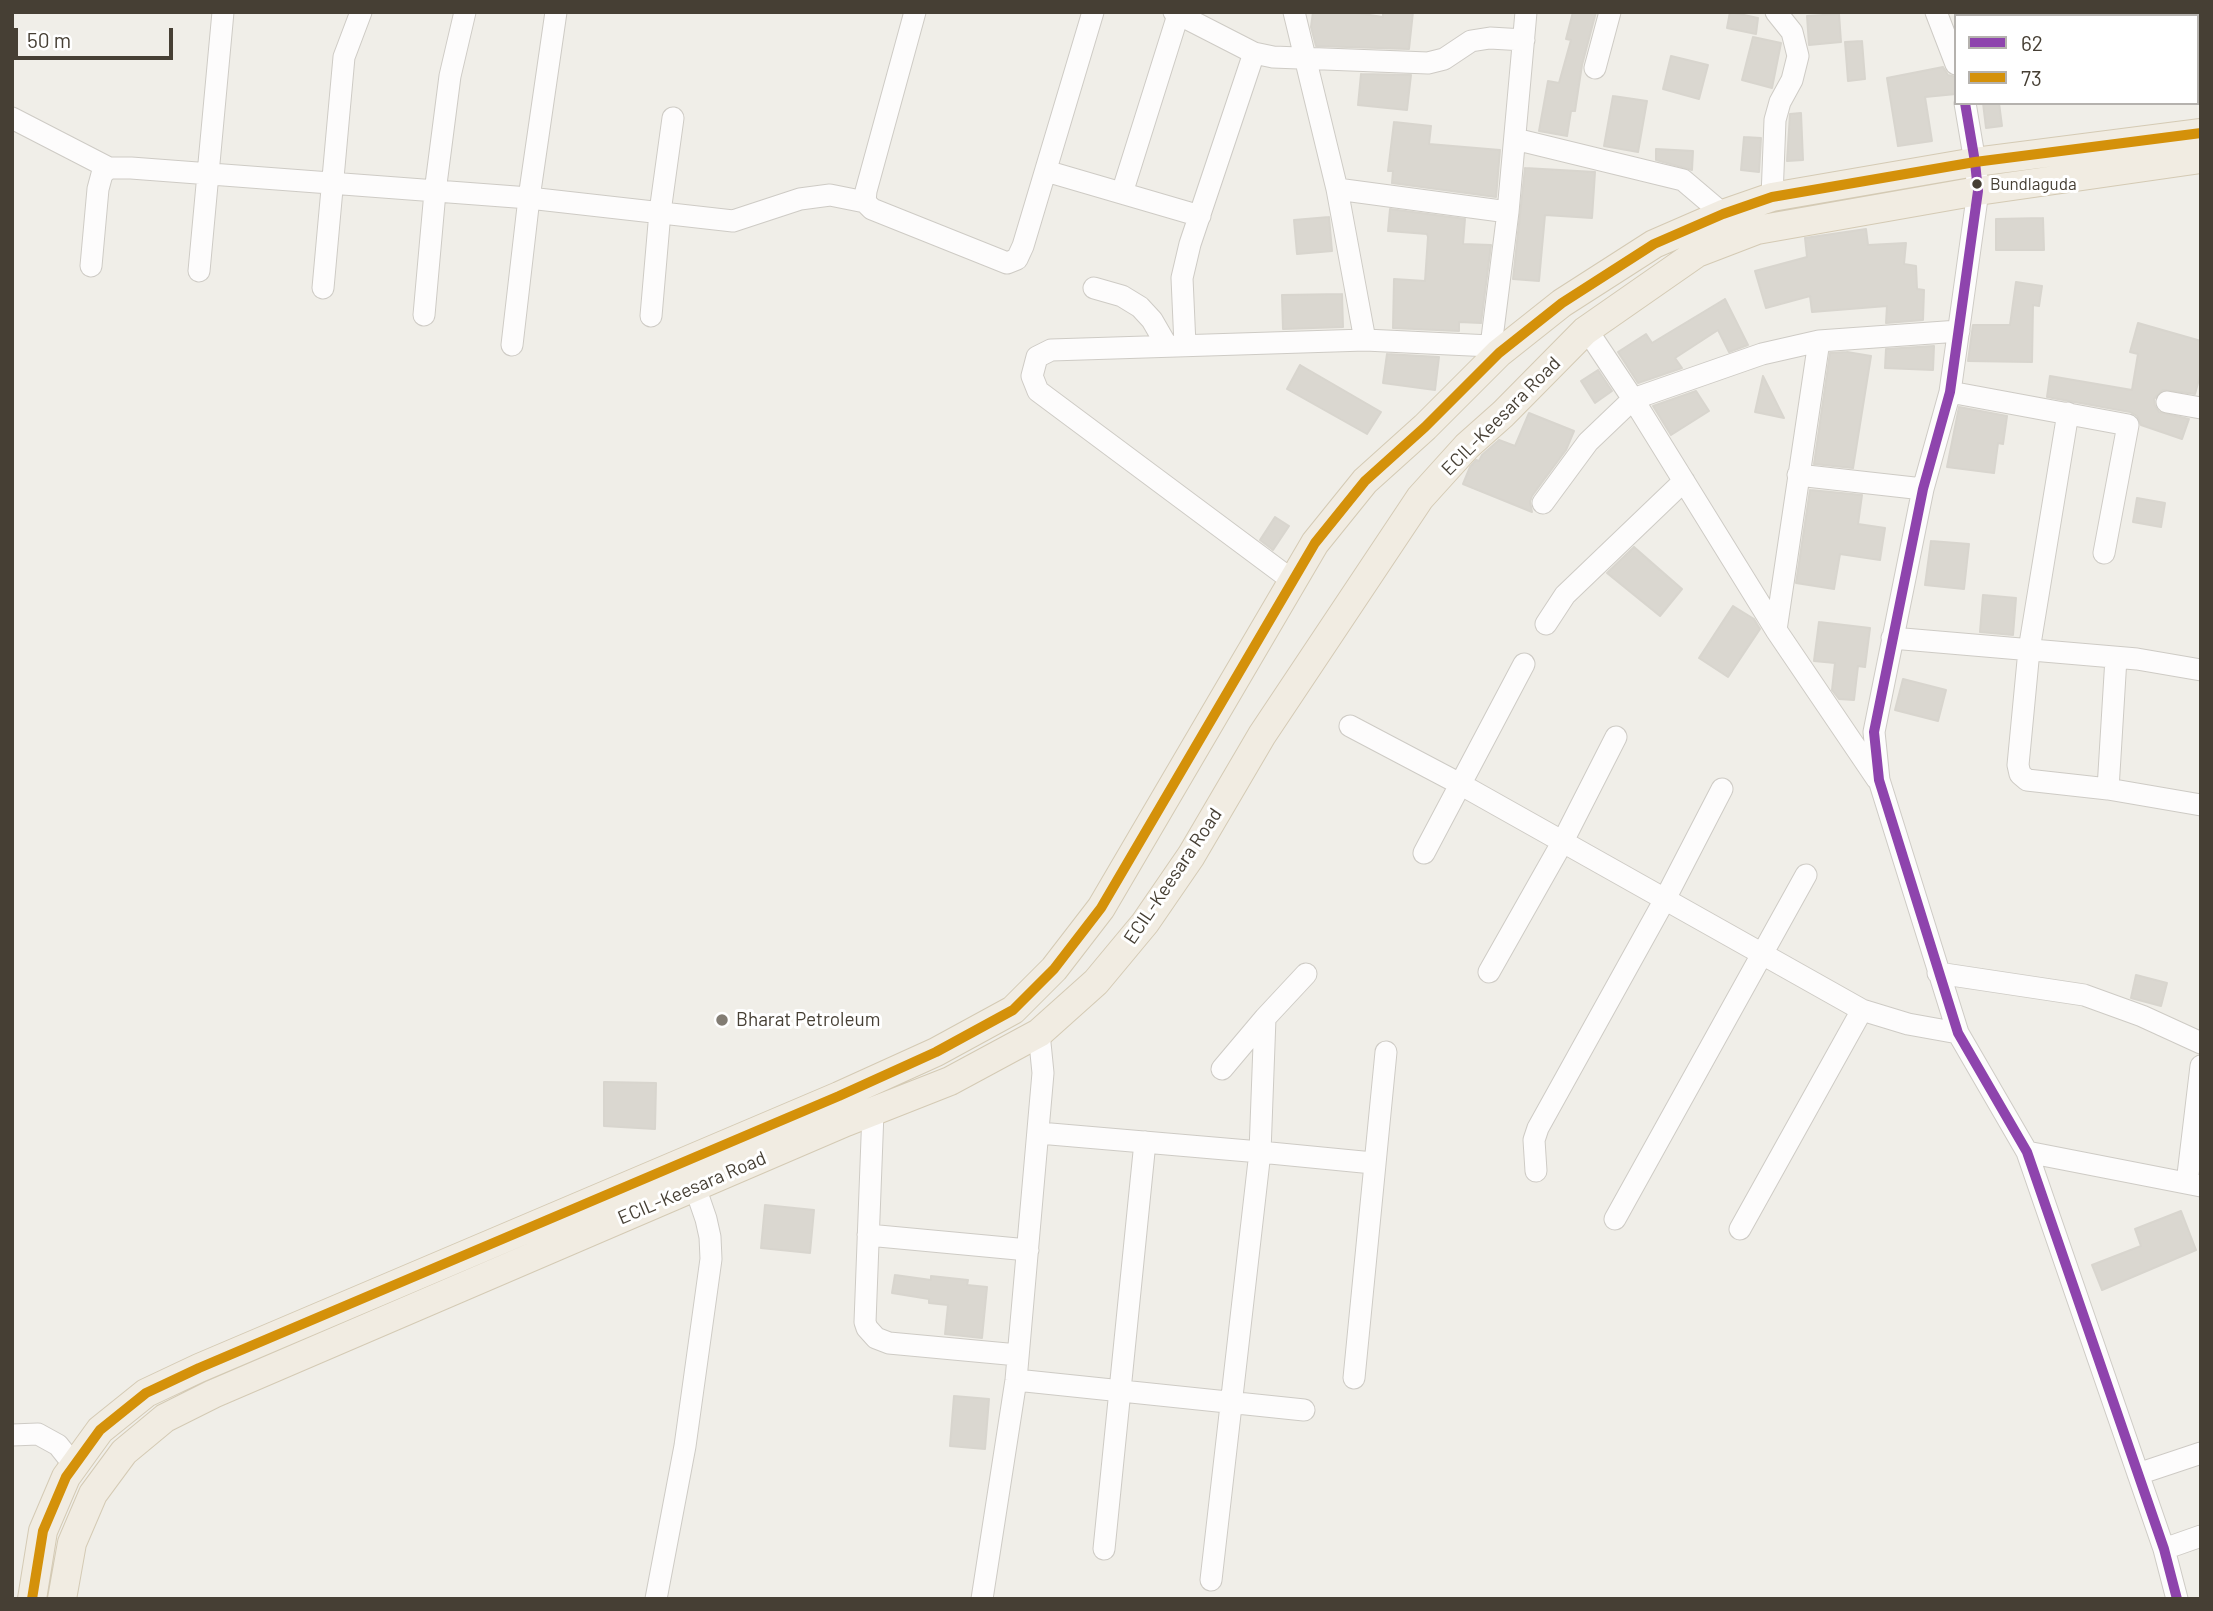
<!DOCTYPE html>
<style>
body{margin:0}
#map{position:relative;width:2213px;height:1611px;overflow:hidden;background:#f0eee8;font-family:Barlow,sans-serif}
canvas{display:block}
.frame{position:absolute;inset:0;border:14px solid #463f34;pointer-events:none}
.legend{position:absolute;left:1954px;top:14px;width:245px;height:91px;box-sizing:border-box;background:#fff;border:2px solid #b5b2ae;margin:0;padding:9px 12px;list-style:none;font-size:21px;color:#463f34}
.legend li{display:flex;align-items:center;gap:14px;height:35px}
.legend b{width:35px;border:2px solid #b5b2ae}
.scale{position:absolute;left:14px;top:28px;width:159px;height:32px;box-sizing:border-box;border:4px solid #463f34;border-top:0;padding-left:9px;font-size:21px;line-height:24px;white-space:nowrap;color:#463f34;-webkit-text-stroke:5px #fff;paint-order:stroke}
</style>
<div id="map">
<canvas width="2213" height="1611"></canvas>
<div class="frame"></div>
<ul class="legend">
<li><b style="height:9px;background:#8e44ad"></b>62</li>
<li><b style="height:9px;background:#d4910a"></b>73</li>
</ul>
<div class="scale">50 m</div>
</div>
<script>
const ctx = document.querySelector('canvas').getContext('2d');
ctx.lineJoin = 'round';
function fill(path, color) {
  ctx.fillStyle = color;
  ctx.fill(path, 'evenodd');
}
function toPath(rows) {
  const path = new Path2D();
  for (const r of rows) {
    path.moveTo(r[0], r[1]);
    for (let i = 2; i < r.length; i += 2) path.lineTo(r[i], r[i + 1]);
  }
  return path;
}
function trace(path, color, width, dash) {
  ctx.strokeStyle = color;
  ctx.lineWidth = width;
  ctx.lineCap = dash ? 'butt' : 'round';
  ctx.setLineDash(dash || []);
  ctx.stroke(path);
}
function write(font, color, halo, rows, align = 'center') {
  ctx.font = font + ' Barlow,sans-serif';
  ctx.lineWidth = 6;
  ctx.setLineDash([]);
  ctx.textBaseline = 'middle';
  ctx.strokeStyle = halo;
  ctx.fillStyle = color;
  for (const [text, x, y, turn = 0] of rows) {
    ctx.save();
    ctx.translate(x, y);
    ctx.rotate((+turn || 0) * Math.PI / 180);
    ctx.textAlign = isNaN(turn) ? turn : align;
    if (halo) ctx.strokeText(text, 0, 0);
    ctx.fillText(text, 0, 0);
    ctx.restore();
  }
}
const building = toPath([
 [1313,12,1349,12,1383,17,1383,12,1413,12,1409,49,1316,46,1311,27,1313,12],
 [1573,12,1596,12,1582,65,1575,111,1571,111,1567,136,1539,131,1548,81,1559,83,1571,40,1566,39,1573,12],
 [1730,12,1758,18,1756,34,1727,28,1730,12],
 [1839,14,1841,42,1809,45,1807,16,1839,14],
 [1753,37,1781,43,1772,88,1742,80,1753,37],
 [1862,41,1865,79,1848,81,1845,42,1862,41],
 [1671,56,1708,65,1699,99,1663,89,1671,56],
 [1943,67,1948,75,1956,77,1956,94,1925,97,1932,141,1898,146,1887,78,1943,67],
 [1361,74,1411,75,1407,110,1358,105,1361,74],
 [1613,96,1647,101,1638,152,1604,146,1613,96],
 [1983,103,1999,103,2002,126,1986,128,1983,103],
 [1801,113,1803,160,1787,161,1790,114,1801,113],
 [1394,122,1431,126,1429,144,1500,150,1496,197,1392,183,1393,171,1388,171,1394,122],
 [1744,137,1761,138,1759,172,1741,170,1744,137],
 [1656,149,1693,151,1692,170,1656,160,1656,149],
 [1525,168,1595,172,1592,218,1545,215,1539,281,1513,279,1525,168],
 [1390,209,1465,219,1463,244,1491,245,1481,323,1459,322,1459,331,1393,328,1394,279,1425,281,1428,237,1427,234,1388,231,1390,209],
 [1329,217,1332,251,1297,254,1294,220,1329,217],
 [2043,218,2044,250,1996,250,1996,219,2043,218],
 [1866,229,1868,245,1906,243,1904,264,1916,266,1917,289,1924,290,1923,320,1886,323,1887,306,1812,312,1810,296,1766,308,1755,271,1807,257,1805,238,1866,229],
 [2016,282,2042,286,2039,306,2033,305,2032,362,1968,361,1973,325,2010,325,2016,282],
 [1342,294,1343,327,1283,329,1282,295,1342,294],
 [1725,299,1748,345,1729,352,1718,330,1675,358,1682,368,1638,383,1618,352,1646,334,1652,343,1725,299],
 [2138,323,2201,341,2201,372,2195,394,2163,390,2154,399,2155,406,2159,412,2189,419,2182,439,2141,425,2137,416,2130,412,2047,397,2050,376,2132,390,2138,354,2130,352,2138,323],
 [1934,346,1933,370,1885,368,1886,349,1934,346],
 [1847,352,1871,356,1853,468,1814,464,1830,353,1847,352],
 [1387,354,1439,357,1435,390,1383,383,1387,354],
 [1300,365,1381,412,1367,434,1287,389,1300,365],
 [1598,370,1612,391,1595,403,1581,381,1598,370],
 [1763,376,1784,418,1755,412,1763,376],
 [1696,391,1709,411,1671,435,1653,406,1696,391],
 [1959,407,2007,416,2003,444,1998,443,1994,473,1947,467,1959,407],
 [1529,413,1574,431,1566,450,1532,496,1530,502,1532,512,1463,484,1470,467,1476,460,1479,461,1482,455,1499,440,1515,446,1529,413],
 [1810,490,1862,495,1858,524,1885,528,1880,560,1840,554,1834,589,1796,583,1810,490],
 [2137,498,2165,503,2161,527,2133,522,2137,498],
 [1275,517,1289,526,1273,550,1260,540,1275,517],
 [1931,541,1969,544,1964,589,1925,585,1931,541],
 [1634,547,1682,589,1660,616,1607,573,1634,547],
 [1983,595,2016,598,2013,635,1980,632,1983,595],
 [1733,606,1754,619,1760,629,1728,677,1699,658,1733,606],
 [1819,622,1870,628,1865,667,1858,666,1854,700,1839,699,1832,690,1835,663,1814,661,1819,622],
 [1903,679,1946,690,1938,721,1895,710,1903,679],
 [2136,975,2167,983,2161,1006,2131,998,2136,975],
 [604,1082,656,1083,655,1129,604,1126,604,1082],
 [765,1205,814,1210,810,1253,761,1248,765,1205],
 [2181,1211,2196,1250,2102,1290,2092,1265,2141,1246,2135,1229,2181,1211],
 [895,1275,931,1280,931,1276,968,1280,967,1285,987,1287,982,1338,945,1334,948,1305,929,1303,929,1299,892,1293,895,1275],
 [954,1396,989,1399,985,1449,950,1446,954,1396]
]);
fill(building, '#dad7d0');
trace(building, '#d8d5ce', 2);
const minor = toPath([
 [1174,12,1254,53,1273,57,1428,63,1444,59,1471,41,1490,38,1524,40],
 [1294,12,1337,189,1365,340],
 [1936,12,1956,64],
 [1595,68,1610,12],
 [1965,103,1975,162,1978,191,1950,392,1923,489,1874,732,1879,780,1958,1033,2027,1152,2164,1549,2177,1599],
 [12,118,109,168],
 [1515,139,1683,180,1723,214],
 [1046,171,1200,216],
 [1337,189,1508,212],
 [1122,193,1178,15],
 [1772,197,1775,120,1780,102,1792,80,1798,56,1792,32,1776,12],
 [865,202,866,191,915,12],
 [91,266,98,189,102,174,109,168,131,168,529,198,733,221,800,199,830,195,865,202,872,209,1007,263,1017,259,1023,246,1093,12],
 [199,271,223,12],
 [323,288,344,57,361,12],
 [1094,288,1122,296,1140,307,1152,320,1167,346],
 [424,315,435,192,450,76,465,12],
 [651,316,660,212,673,118],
 [1587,330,1633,399,1776,630,1877,779],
 [512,345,529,198,556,12],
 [1185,345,1182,278,1190,244,1254,53],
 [1499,353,1491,346,1508,212,1526,12],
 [1950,392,2128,425,2104,553],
 [2167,402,2201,408],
 [2068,413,2029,650,2018,765,2020,774,2027,780,2108,789,2201,805],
 [1798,475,1923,489],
 [1543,503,1588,442,1633,399,1762,354,1819,341,1959,331],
 [1293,581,1038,391,1032,376,1037,357,1051,350,1365,340,1491,346],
 [1546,624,1565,595,1684,481],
 [1776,630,1819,341],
 [1892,638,2137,659,2201,670],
 [1350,726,1460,784,1862,1010,1908,1024,1958,1033],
 [2108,789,2116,658],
 [1424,853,1524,664],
 [1489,972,1562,843,1616,737],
 [1938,973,2084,995,2142,1016,2201,1043],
 [1306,974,1265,1018,1260,1152,1373,1163],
 [1222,1069,1265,1018],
 [873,1112,865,1322,867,1328,876,1338,889,1343,1018,1355],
 [1039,1133,1260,1152,1211,1580],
 [2027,1152,2201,1186],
 [1536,1171,1534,1140,1538,1128,1664,901,1722,789],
 [2187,1183,2201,1066],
 [1615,1219,1806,875],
 [1740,1229,1862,1010],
 [868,1235,1028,1250],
 [1354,1378,1386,1052],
 [1016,1380,1304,1410],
 [12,1435,38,1434,58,1445,74,1465],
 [2138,1474,2201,1453],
 [1104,1549,1145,1142],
 [2164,1549,2201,1536],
 [656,1599,685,1446,711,1259,710,1237,706,1219,695,1187],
 [982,1599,1016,1380,1043,1073,1039,1033]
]);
const major = toPath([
 [32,1599,43,1531,66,1477,100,1430,146,1393,199,1368,839,1096,936,1052,1013,1010,1054,969,1101,908,1315,543,1365,481,1425,427,1499,353,1562,303,1654,244,1723,214,1772,197,1975,162,2201,133],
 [62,1599,72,1543,93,1494,124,1452,165,1418,213,1394,846,1122,950,1081,1039,1033,1096,982,1145,923,1191,856,1262,735,1420,498,1467,446,1503,414,1585,331,1697,253,1757,230,1978,191,2201,159]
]);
trace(minor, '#cecbc5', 23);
trace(major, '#d4cab4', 30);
trace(minor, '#fdfcfc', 21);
trace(major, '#f1ece2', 28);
trace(toPath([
 [1965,103,1975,162,1978,191,1950,392,1923,489,1874,732,1879,780,1958,1033,2027,1152,2164,1549,2177,1599]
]), '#8e44ad', 10);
trace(toPath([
 [32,1599,43,1531,66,1477,100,1430,146,1393,199,1368,839,1096,936,1052,1013,1010,1054,969,1101,908,1315,543,1365,481,1425,427,1499,353,1562,303,1654,244,1723,214,1772,197,1975,162,2201,133]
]), '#d4910a', 10);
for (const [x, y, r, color] of [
 [1977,184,6,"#463f34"],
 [722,1020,7,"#827c73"]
]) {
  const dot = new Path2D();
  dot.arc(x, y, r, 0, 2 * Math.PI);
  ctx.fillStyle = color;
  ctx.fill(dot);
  trace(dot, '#fff', 2.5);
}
write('17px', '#463f34', '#fff', [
 ["Bundlaguda",1990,184]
], 'left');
write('19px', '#463f34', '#fff', [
 ["ECIL-Keesara Road",1501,416,-45],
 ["ECIL-Keesara Road",1173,876,-56],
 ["ECIL-Keesara Road",692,1188,-23]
]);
write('19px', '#463f34', '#fff', [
 ["Bharat Petroleum",736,1020]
], 'left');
</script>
